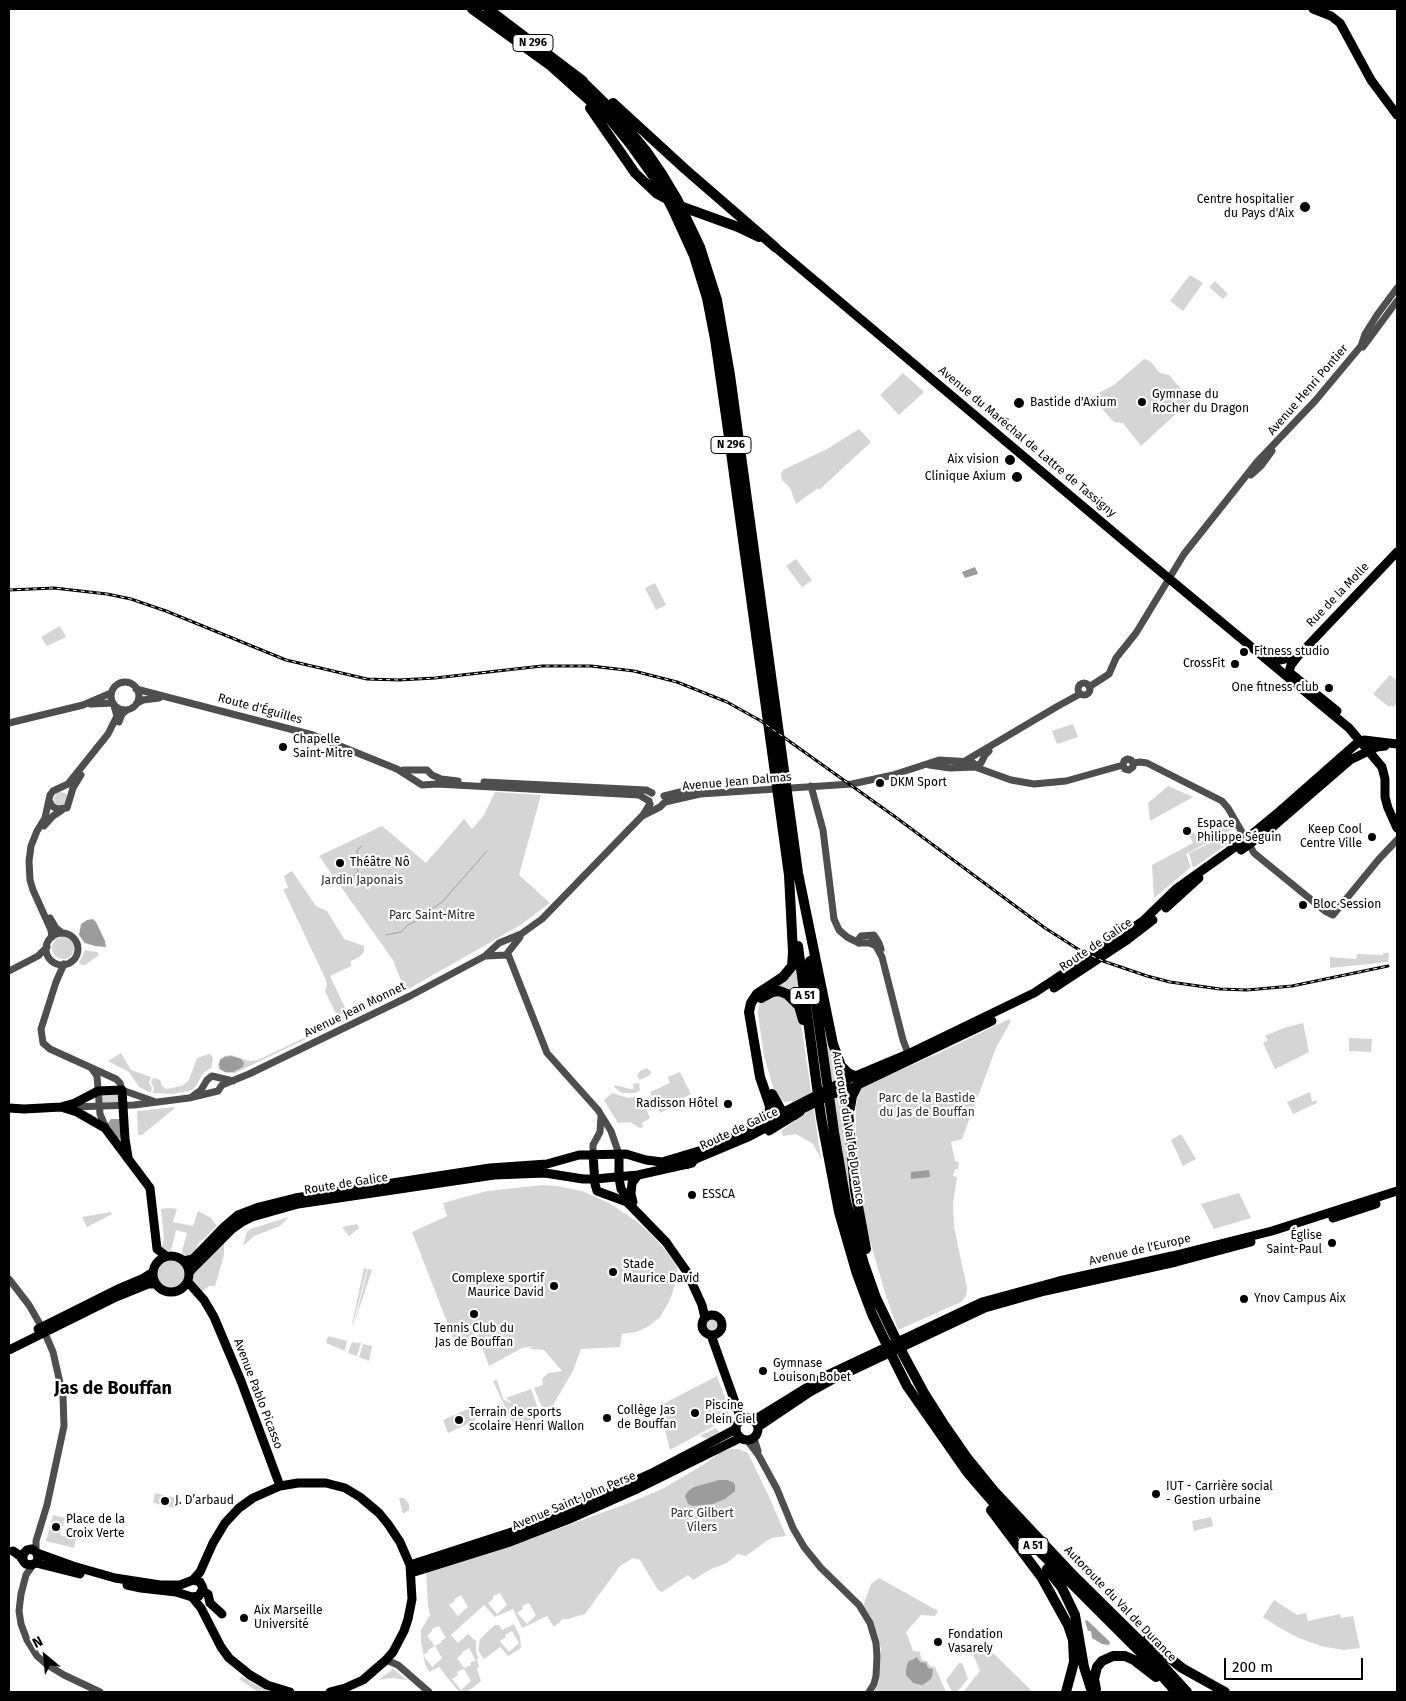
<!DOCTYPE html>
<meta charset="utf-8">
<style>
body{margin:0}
#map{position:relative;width:1406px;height:1701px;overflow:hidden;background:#fff;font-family:"Fira Sans",sans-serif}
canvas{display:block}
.frame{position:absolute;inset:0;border:10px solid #000;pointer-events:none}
.north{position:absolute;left:20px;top:1631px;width:50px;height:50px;-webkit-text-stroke:4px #fff;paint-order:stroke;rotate:332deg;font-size:14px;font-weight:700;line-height:20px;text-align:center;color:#000}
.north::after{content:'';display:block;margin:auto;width:18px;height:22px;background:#000;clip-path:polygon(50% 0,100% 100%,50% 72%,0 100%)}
.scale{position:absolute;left:1224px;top:1658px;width:139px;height:22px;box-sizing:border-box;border:2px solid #000;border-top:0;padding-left:6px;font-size:15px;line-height:18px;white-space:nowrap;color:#000;-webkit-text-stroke:4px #fff;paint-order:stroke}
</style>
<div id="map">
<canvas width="1406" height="1701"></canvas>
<div class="frame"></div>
<div class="north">N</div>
<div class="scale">200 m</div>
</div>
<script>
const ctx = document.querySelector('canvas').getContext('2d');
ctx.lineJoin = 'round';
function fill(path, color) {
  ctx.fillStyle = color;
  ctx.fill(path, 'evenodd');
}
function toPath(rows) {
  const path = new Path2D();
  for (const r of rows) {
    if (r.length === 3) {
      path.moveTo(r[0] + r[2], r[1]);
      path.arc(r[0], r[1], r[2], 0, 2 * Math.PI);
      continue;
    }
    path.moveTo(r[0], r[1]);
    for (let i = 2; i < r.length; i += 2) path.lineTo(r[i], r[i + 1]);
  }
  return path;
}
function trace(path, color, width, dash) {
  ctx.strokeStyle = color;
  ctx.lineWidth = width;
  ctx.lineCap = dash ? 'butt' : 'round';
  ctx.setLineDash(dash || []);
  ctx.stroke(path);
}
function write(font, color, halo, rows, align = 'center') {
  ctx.font = font + ' "Fira Sans",sans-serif';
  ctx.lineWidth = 4.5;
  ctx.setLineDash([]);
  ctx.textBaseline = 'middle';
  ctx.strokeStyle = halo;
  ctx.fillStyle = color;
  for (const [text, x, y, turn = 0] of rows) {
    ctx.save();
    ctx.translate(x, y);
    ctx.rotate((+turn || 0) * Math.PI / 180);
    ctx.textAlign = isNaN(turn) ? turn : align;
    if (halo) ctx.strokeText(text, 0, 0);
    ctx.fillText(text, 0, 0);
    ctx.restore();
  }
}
fill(toPath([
 [1190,275,1203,283,1183,311,1170,301],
 [1215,281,1228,294,1223,299,1209,287],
 [1144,359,1150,361,1160,373,1169,375,1191,400,1141,446,1123,423,1114,422,1091,397,1114,385],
 [903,373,924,392,899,415,880,395],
 [859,429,871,442,819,490,818,488,796,504,790,488,782,480,781,474,783,470,827,449],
 [796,559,812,580,802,587,786,566],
 [655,583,666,605,656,610,645,588],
 [60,626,66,637,47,646,41,637],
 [1390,675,1397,681,1397,703,1393,707,1391,705,1389,707,1373,694],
 [1073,724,1078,737,1057,744,1052,731],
 [1168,786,1193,797,1150,821,1148,803],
 [61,799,7],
 [495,792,541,795,519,875,550,903,519,926,405,991,393,960,319,856,382,826,426,863,464,819,472,829,484,815],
 [1207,822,1213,832,1228,825,1231,830,1186,854,1191,867,1154,898,1152,865,1193,843,1188,833,1192,830,1199,840,1204,837,1200,828],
 [1224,836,1228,844,1193,868,1189,853],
 [292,871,316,906,327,911,344,939,364,946,364,952,359,957,351,961,351,966,330,976,350,1018,235,1073,226,1073,219,1069,218,1065,220,1060,225,1056,231,1055,249,1061,258,1060,327,1027,333,1024,333,1018,337,1016,325,991,327,986,326,980,283,889,288,888,284,876],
 [63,948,11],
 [85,950,97,952,99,955,85,965,82,965,79,963],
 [1383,953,1389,953,1388,962,1330,968,1330,957,1356,959,1357,954,1383,955],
 [796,957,803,1009,801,1023,821,1159,813,1144,796,1134,783,1136,781,1131,796,1120,792,1101,785,1102,780,1100,774,1091,764,1056,758,1014,759,1004],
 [816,974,833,1057,839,1075,856,1225,844,1172],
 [1009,1019,1011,1021,996,1048,962,1139,951,1142,955,1161,959,1162,958,1169,955,1169,953,1176,957,1177,953,1203,954,1227,967,1288,966,1296,961,1302,898,1330,886,1296,866,1227,860,1191,856,1141,856,1106,858,1094,863,1086,868,1084,937,1054],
 [1303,1023,1309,1052,1275,1069,1263,1043,1268,1040,1265,1036,1284,1028],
 [1349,1038,1372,1039,1371,1052,1349,1051],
 [121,1053,131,1070,151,1077,149,1082,152,1088,151,1093,139,1087,129,1072,108,1061],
 [209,1054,211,1055,213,1058,211,1068,203,1073,196,1086,192,1090,173,1094,153,1093,154,1088,151,1082,153,1078,160,1080,162,1086,166,1089,182,1086,189,1080,197,1058],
 [647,1068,651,1072,650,1075,640,1080,637,1076,640,1071],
 [680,1072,691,1094,680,1100,681,1103,660,1113,650,1092,670,1083,668,1077],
 [639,1083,640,1090,636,1093,622,1093,614,1087,615,1085,630,1089,634,1089,633,1084],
 [1310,1092,1312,1102,1316,1100,1317,1103,1293,1114,1287,1102],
 [114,1093,119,1094,120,1102,103,1102,101,1100,102,1094,114,1095],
 [612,1093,628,1098,641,1096,643,1097,644,1099,643,1100,650,1118,642,1123,643,1127,640,1128,630,1122,618,1123,604,1100],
 [176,1107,142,1135,138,1135,137,1111],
 [1181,1134,1196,1159,1183,1166,1171,1140],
 [543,1185,557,1186,582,1191,609,1203,636,1221,653,1236,669,1255,677,1267,677,1275,671,1298,660,1317,649,1326,636,1332,622,1334,620,1347,581,1349,573,1371,546,1417,534,1388,543,1385,542,1379,548,1373,562,1371,544,1350,531,1349,530,1348,535,1346,522,1348,489,1366,477,1334,457,1341,454,1340,412,1232,447,1216,443,1203,487,1191],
 [1239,1193,1251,1218,1214,1229,1201,1204],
 [168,1208,177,1209,173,1222,193,1226,198,1211,211,1218,217,1226,198,1244,193,1255,185,1257,183,1256,182,1251,187,1233,176,1230,171,1250,167,1252,161,1249,164,1239,161,1209],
 [111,1212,112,1214,87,1227,82,1217],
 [289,1217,280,1226,254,1236,243,1246,247,1232,250,1229],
 [357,1224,359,1228,349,1236,342,1227],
 [224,1241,224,1255,215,1286,209,1286,201,1292,192,1282,193,1275],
 [171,1274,15],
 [364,1268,367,1269,353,1324,352,1324],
 [368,1269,372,1270,354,1324],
 [712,1325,8],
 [328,1336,347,1341,345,1351,326,1343],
 [352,1342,361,1343,357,1356,348,1353],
 [363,1344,372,1346,369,1361,359,1357],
 [717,1376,729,1408,728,1415,723,1421,670,1450,660,1410,661,1407,663,1404],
 [497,1380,503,1399,510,1403,511,1402,506,1398,531,1389,540,1414,522,1408,522,1410,538,1417,514,1426,493,1381],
 [470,1408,476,1420,448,1433,443,1420],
 [716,1428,721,1434,712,1439,701,1437,701,1435],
 [731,1449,739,1449,748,1453,771,1501,786,1536,771,1538,746,1556,738,1554,727,1563,711,1569,693,1580,688,1575,662,1592,658,1590,640,1560,633,1558,620,1566,585,1614,568,1619,563,1619,554,1627,547,1616,522,1628,513,1609,495,1617,484,1605,451,1635,458,1643,468,1634,476,1641,476,1651,478,1658,477,1660,479,1666,477,1669,481,1681,467,1692,459,1692,439,1667,429,1672,425,1664,421,1641,421,1630,430,1615,428,1606,426,1571,494,1552,629,1503,662,1489,703,1465,721,1452],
 [500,1593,507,1605,497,1614,488,1603,493,1599,493,1596],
 [461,1595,468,1607,458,1616,449,1605,455,1601,454,1599],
 [529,1603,536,1615,527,1624,517,1613,523,1609,522,1606],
 [439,1626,446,1638,441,1641,442,1642,435,1646,427,1636,432,1631,432,1629],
 [435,1646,442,1658,432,1667,423,1655,428,1652,428,1650],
 [469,1648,476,1661,470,1662,471,1665,464,1668,457,1658,462,1654,462,1652],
 [464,1669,471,1681,461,1690,452,1679,458,1675,457,1672],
 [155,1493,177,1498,175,1507,174,1508,154,1503,153,1502],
 [399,1498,404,1498,409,1504,409,1510,403,1514],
 [53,1515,65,1518,60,1535,76,1539,74,1548,46,1541],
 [1211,1517,1213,1526,1194,1531,1192,1521],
 [879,1578,938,1611,935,1616,921,1615,906,1632,913,1651,921,1652,920,1654,922,1660,927,1661,930,1666,935,1667,946,1692,874,1692,879,1682,881,1650,878,1636,873,1623,863,1606,871,1584],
 [1274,1600,1297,1615,1306,1613,1308,1621,1340,1614,1341,1618,1353,1616,1360,1648,1343,1650,1321,1646,1299,1638,1280,1628,1263,1617],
 [514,1624,520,1637,521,1648,508,1656,500,1647,484,1659,478,1650,480,1639,495,1625,499,1625,502,1630],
 [512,1631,519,1643,509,1652,500,1641,506,1637,505,1635],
 [985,1647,996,1656,1033,1692,963,1692,980,1671,973,1654],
 [959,1663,962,1663,968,1679,957,1692,952,1692,946,1680],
 [393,1669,407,1680,392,1678,378,1680],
 [242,1676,254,1684,274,1692,258,1692,239,1679]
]), '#d5d5d5');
fill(toPath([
 [975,567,978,574,965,578,962,572],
 [93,919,96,922,105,941,106,947,95,946,85,943,79,935,81,924,87,920],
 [231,1056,241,1059,244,1063,243,1067,233,1072,225,1072,220,1069,219,1064,220,1060,224,1057],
 [111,1119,120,1119,121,1137,119,1139,107,1124],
 [929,1170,930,1177,911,1179,911,1172],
 [719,1480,727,1480,733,1482,735,1485,735,1491,725,1499,713,1504,693,1506,688,1504,685,1496,688,1491,694,1487],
 [1087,1620,1110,1642,1109,1645,1102,1644,1092,1638,1091,1631,1088,1631,1085,1621],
 [917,1657,920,1662,926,1663,928,1668,933,1669,932,1677,930,1680,922,1685,913,1683,906,1675,906,1669,908,1662]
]), '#9c9c9c');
trace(toPath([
 [352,878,358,871,356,867,359,864,357,850,362,846],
 [386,935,401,932,408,925,422,918,426,913,442,902,487,851]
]), '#9c9c9c', 1);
trace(toPath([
 [1363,347,1397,301],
 [1251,475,1261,466,1272,451],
 [125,696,14],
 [1084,689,6],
 [1089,687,1109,674,1116,658,1136,633,1184,554,1257,462,1315,401,1361,346,1365,334,1377,315,1397,288],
 [136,689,313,735,397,769,422,785,437,784,639,795,649,801],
 [137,703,143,700,159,698],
 [91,704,113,703],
 [119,722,122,714,127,710],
 [9,723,83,705,111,693],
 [965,761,1058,706,1080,694],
 [1133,763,1140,762,1147,763,1222,801,1228,808,1254,853,1325,911,1333,915,1379,859,1397,840],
 [929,765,950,768,975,767,1011,780,1034,784,1066,781,1123,765],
 [1123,765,1125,769,1129,770,1133,767,1133,763],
 [1123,765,1124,761,1127,759,1131,760,1133,763],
 [975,767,981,763,985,755,989,751],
 [403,770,427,770,432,775,441,779,458,781],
 [484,782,646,790,652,793],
 [811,786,823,830,834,919,839,930,847,937,859,943],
 [664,796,684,791,701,790],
 [50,802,52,806,57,809,67,808,73,788,81,775],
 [644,815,660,807,665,802,700,794,852,784,893,775,939,760,972,762,976,765],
 [44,826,53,816,62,810],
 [50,918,56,928,62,933],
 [62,949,16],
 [52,937,51,930,33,890,30,880,29,861,31,846,37,831,45,818,50,795,53,791,68,784,108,734,117,716,114,706],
 [876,938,870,943,859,943,859,939,861,936,874,935,879,943,881,949],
 [870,943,876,946,882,957,903,1040,910,1058],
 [508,954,547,1053,598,1110,611,1131,619,1154],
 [486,956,506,955,520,937],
 [64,964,56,982,41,1029,43,1043,50,1049,116,1079,120,1083,122,1090,153,1101],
 [9,971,38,956,47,947],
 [92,1069,97,1076,100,1114,107,1130],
 [194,1095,201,1090,207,1080,212,1076,233,1081],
 [71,1107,134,1105,189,1098,218,1091,222,1085,249,1074,410,996,485,956,499,943,521,934,542,919,643,815,650,804],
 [593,1154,593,1145,600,1132,601,1116],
 [9,1279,29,1305,44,1331,53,1352,63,1396,64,1426,47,1505,36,1541,36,1551],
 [754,1438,758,1451],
 [747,1440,759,1456,777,1489,793,1528,804,1547,821,1568,859,1605,870,1623,876,1643,877,1656,876,1676,874,1684,869,1692],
 [33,1565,26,1575,21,1594,19,1611,21,1624,27,1640,37,1656,46,1664,64,1675,100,1692],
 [386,1660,398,1665,429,1692]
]), '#4e4e4e', 7);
trace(toPath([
 [1313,9,1331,16,1340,23,1371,80,1397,115],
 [775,247,1143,557,1349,728,1382,767,1385,779,1385,797,1388,808,1397,828],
 [1264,657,1281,660,1297,656],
 [1289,672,1337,711],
 [1292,682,1289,672,1291,665,1298,656,1397,552],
 [1241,850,1269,830,1350,760,1377,747,1385,746],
 [1166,908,1199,878],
 [1054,988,1127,940,1153,920],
 [839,1094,992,1021],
 [61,1107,77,1112,105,1128,150,1188,157,1249,166,1256],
 [9,1108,24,1109,61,1107,75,1103,98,1091,122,1090,125,1139,128,1157],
 [769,1131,800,1112],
 [593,1154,595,1184,597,1191,627,1202,666,1242,687,1272,702,1305,705,1318],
 [619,1154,619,1178,621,1189,631,1201],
 [633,1202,631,1194,632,1183,638,1175],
 [1333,1218,1376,1204],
 [171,1274,18],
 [184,1261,193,1259,224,1227,238,1215,259,1207,295,1198,490,1168,547,1164,579,1155,626,1154,646,1160,662,1162,702,1150,743,1133,846,1080,908,1054,1034,993,1143,921,1176,889,1246,839,1280,811,1356,744,1364,740,1397,744],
 [189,1273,193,1268,232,1229,242,1222,252,1217,298,1204,494,1175,545,1173,583,1179,595,1179,638,1175,692,1163],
 [188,1282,204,1300,214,1317,241,1381,280,1486],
 [712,1325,10],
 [38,1329,118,1289,142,1279,153,1272],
 [711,1335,741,1419],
 [9,1350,116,1297,148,1284,156,1284],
 [747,1429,11],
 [754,1420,827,1375,982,1302,1059,1281,1172,1256,1272,1231,1397,1191],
 [758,1427,810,1392,830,1381,985,1308,1045,1291,1176,1262,1251,1242],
 [13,1551,20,1556,24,1562,26,1564,31,1565,36,1563,38,1560,37,1553,32,1549,27,1550,23,1554,23,1560],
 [37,1553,73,1566,115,1578,160,1585,180,1585,193,1580,200,1572,213,1543,225,1523,239,1508,253,1498,280,1486,298,1483,326,1483,345,1488,360,1497,379,1513,388,1524,400,1542,410,1565,412,1599,408,1619,404,1631,393,1652,386,1660,363,1680,345,1688,330,1692],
 [36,1563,80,1574],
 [410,1565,524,1528,583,1504,654,1472,736,1429],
 [411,1573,507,1543,572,1518,635,1490,740,1438],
 [127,1585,141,1588,176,1592,192,1597,201,1608,221,1647,229,1658,250,1675,267,1685,290,1692],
 [202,1591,208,1594,210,1603,222,1614],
 [192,1597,199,1596,203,1588,200,1582,193,1580]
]), '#000', 9);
trace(toPath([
 [472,9,551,66,609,118,631,145,661,187,673,210,694,256,707,298,715,339,727,423,789,875,793,952,792,966,783,977,757,994,751,1003,749,1012,760,1077,770,1106,769,1119],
 [488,9,583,81],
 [578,77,614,112,647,152,662,174,677,199,700,247,717,300,730,375,798,873,833,1044,846,1080,845,1085,842,1089,797,1111,794,1115],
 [613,103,685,169,775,247],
 [590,108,635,173,656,193,667,199],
 [680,206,738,227,759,237],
 [798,946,821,1117,839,1212,857,1274,872,1314,895,1362,907,1386,967,1472,1010,1522,1146,1658,1176,1692],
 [810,961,834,1132,846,1202,864,1264,876,1298,904,1356,924,1393,943,1423,968,1459,994,1491,1071,1573,1143,1644,1187,1692],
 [761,998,772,992,779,991,787,994,799,1006,803,1020],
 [842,1067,848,1073,855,1076],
 [835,1089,842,1092,847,1100,855,1190,866,1249],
 [850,1108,852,1096,858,1084],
 [687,1164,697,1158,747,1137,781,1119,782,1112,772,1094],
 [991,1510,1042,1578,1068,1625,1073,1640,1074,1662,1066,1692],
 [1047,1569,1062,1588,1075,1615,1084,1667,1092,1692],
 [1147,1640,1182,1668,1225,1692],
 [1096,1689,1094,1679,1097,1667,1102,1661,1113,1656,1125,1656,1134,1660,1156,1677]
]), '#000', 10);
const rail = toPath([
 [9,590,54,588,107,594,131,599,166,611,286,660,367,679,399,680,435,678,542,666,591,666,634,671,677,682,727,702,761,721,894,816,1045,928,1081,951,1103,961,1147,976,1170,982,1220,989,1247,990,1292,986,1388,966]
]);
trace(rail, '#000', 3);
trace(rail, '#fff', 1, [4]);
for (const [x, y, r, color] of [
 [1305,207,6,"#000"],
 [1142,402,5,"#000"],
 [1019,403,6,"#000"],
 [1010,460,6,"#000"],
 [1017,477,6,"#000"],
 [1244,652,5,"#000"],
 [1235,664,5,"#000"],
 [1329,688,5,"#000"],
 [283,747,5,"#000"],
 [880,783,5,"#000"],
 [1187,831,5,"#000"],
 [1372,837,5,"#000"],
 [340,863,5,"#000"],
 [1303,905,5,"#000"],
 [728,1104,5,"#000"],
 [692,1195,5,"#000"],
 [1332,1243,5,"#000"],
 [613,1272,5,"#000"],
 [554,1286,5,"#000"],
 [1244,1299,5,"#000"],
 [474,1314,5,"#000"],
 [763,1371,5,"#000"],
 [695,1413,5,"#000"],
 [607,1418,5,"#000"],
 [459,1420,5,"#000"],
 [1156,1494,5,"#000"],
 [165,1501,5,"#000"],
 [56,1527,5,"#000"],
 [244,1618,5,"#000"],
 [938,1642,5,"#000"]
]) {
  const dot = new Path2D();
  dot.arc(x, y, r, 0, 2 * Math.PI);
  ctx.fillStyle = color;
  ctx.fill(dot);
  trace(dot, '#fff', 2);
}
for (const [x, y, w] of [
 [533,43,40],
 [731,445,40],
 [805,996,30],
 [1033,1546,30]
]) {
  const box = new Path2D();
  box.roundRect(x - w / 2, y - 8.5, w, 17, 4);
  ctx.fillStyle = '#fff';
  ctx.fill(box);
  trace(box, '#000', 1);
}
write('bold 11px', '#000', null, [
 ["N 296",533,43],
 ["N 296",731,445],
 ["A 51",805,996],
 ["A 51",1033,1546]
]);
write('12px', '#000', '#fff', [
 ["Centre hospitalier",1294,200,"right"],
 ["du Pays d'Aix",1294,214,"right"],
 ["Gymnase du",1152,395],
 ["Rocher du Dragon",1152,409],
 ["Bastide d'Axium",1030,403],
 ["Aix vision",999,460,"right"],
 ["Clinique Axium",1006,477,"right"],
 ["Fitness studio",1254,652],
 ["CrossFit",1225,664,"right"],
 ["One fitness club",1319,688,"right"],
 ["Chapelle",293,740],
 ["Saint-Mitre",293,754],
 ["DKM Sport",890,783],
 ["Espace",1197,824],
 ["Philippe Séguin",1197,838],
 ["Keep Cool",1362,830,"right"],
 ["Centre Ville",1362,844,"right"],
 ["Théâtre Nô",350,863],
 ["Bloc Session",1313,905],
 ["Radisson Hôtel",718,1104,"right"],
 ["ESSCA",702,1195],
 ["Église",1322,1236,"right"],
 ["Saint-Paul",1322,1250,"right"],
 ["Stade",623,1265],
 ["Maurice David",623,1279],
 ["Complexe sportif",544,1279,"right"],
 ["Maurice David",544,1293,"right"],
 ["Ynov Campus Aix",1254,1299],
 ["Tennis Club du",474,1329,"center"],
 ["Jas de Bouffan",474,1343,"center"],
 ["Gymnase",773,1364],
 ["Louison Bobet",773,1378],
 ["Piscine",705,1406],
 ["Plein Ciel",705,1420],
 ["Collège Jas",617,1411],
 ["de Bouffan",617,1425],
 ["Terrain de sports",469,1413],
 ["scolaire Henri Wallon",469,1427],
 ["IUT - Carrière social",1166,1487],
 ["- Gestion urbaine",1166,1501],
 ["J. D’arbaud",175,1501],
 ["Place de la",66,1520],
 ["Croix Verte",66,1534],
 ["Aix Marseille",254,1611],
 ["Université",254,1625],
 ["Fondation",948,1635],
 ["Vasarely",948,1649]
], 'left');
write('12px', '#000', '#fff', [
 ["Avenue Henri Pontier",1308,390,-49],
 ["Avenue du Maréchal de Lattre de Tassigny",1027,442,40],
 ["Rue de la Molle",1338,595,-46],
 ["Route d'Éguilles",260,709,15],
 ["Avenue Jean Dalmas",737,782,-5],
 ["Route de Galice",1096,945,-34],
 ["Avenue Jean Monnet",355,1010,-26],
 ["Autoroute du Val de Durance",848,1128,81],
 ["Route de Galice",739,1129,-25],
 ["Route de Galice",346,1184,-9],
 ["Avenue de l'Europe",1140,1250,-13],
 ["Avenue Pablo Picasso",258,1394,69],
 ["Avenue Saint-John Perse",574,1501,-23],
 ["Autoroute du Val de Durance",1120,1604,46]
]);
write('12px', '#2c2c2c', '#fff', [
 ["Jardin Japonais",362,881],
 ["Parc Saint-Mitre",432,916],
 ["Parc de la Bastide",927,1099],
 ["du Jas de Bouffan",927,1113],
 ["Parc Gilbert",702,1514],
 ["Vilers",702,1528]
]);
write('bold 18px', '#000', '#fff', [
 ["Jas de Bouffan",113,1389]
]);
</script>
